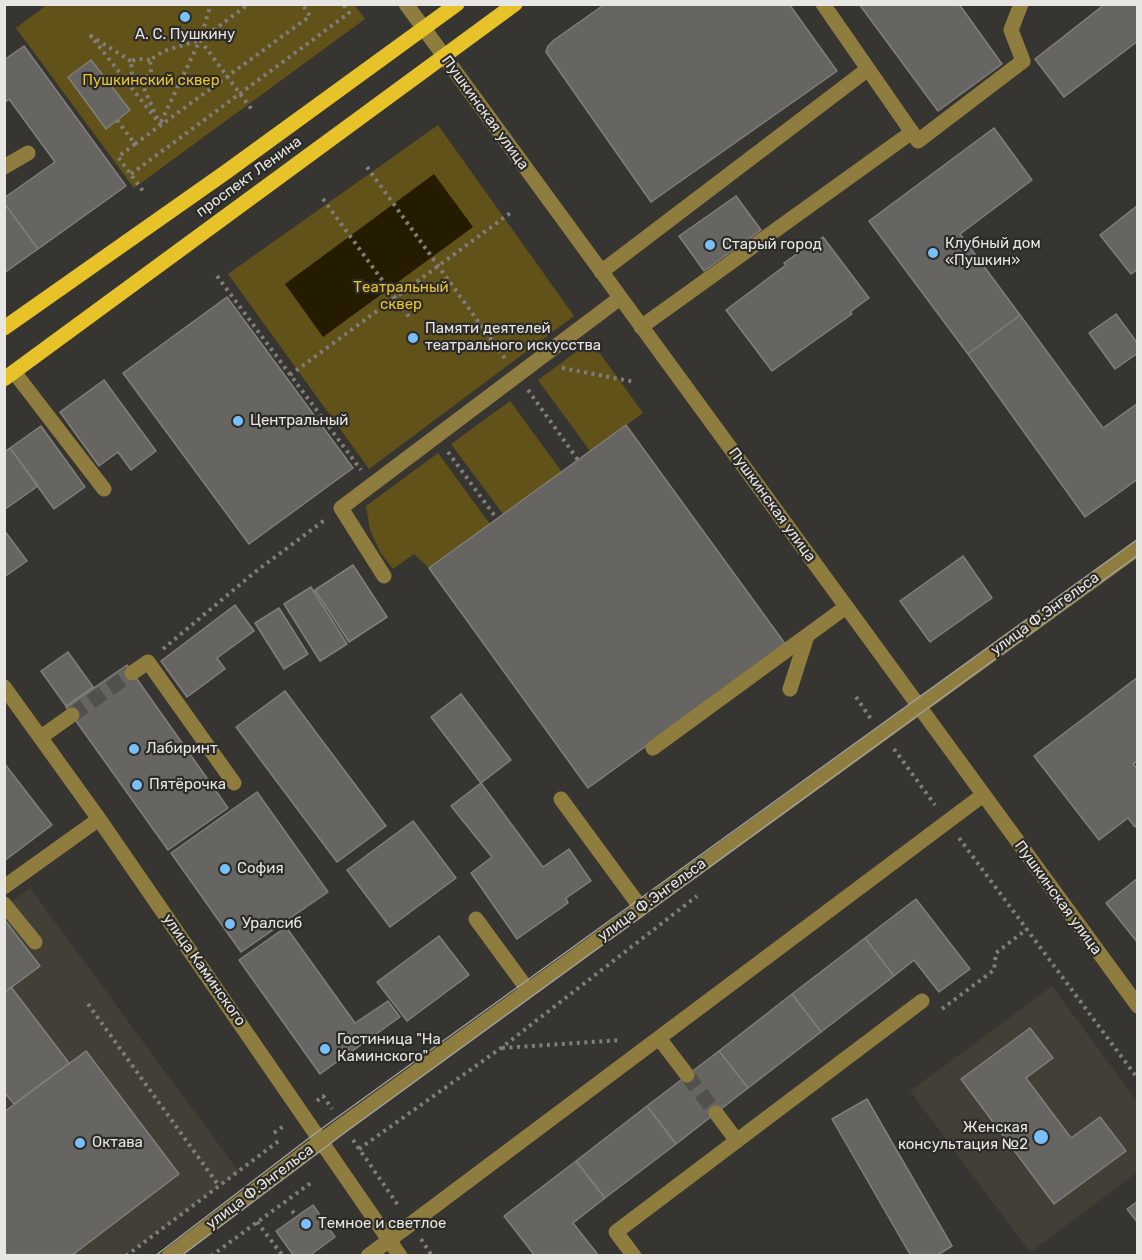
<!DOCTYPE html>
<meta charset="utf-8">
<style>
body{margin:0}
#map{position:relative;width:1142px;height:1260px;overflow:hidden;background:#373531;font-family:Rubik,sans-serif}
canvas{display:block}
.frame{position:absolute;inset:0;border:6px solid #e7e6e3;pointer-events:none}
</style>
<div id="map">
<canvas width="1142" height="1260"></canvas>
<div class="frame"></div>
</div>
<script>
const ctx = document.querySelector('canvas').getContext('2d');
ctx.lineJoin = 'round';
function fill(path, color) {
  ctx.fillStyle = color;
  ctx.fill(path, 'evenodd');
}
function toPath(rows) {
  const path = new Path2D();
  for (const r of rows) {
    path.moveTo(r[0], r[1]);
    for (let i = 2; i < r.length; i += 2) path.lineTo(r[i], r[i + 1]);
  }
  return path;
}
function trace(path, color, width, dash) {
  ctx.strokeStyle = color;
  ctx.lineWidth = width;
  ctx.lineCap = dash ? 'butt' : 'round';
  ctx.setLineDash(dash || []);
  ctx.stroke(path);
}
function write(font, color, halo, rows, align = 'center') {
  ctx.font = font + ' Rubik,sans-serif';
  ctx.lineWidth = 4.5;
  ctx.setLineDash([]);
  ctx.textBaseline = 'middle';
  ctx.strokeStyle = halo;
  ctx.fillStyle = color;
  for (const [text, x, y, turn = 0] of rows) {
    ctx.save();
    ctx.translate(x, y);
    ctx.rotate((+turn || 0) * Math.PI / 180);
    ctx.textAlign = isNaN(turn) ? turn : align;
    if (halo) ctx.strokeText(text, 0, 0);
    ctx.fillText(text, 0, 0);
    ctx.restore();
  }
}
fill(toPath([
 [30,888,239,1172,126,1255,5,1255,4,907],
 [1052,986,1137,1101,1137,1172,1030,1252,910,1091]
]), '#423f36');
fill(toPath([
 [48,4,354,4,365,19,134,188,16,28],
 [438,125,574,316,369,469,228,274],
 [591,341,643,413,590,451,538,380],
 [510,401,562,472,503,514,451,444],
 [438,453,490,524,429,568,414,554,393,569,380,552,370,530,366,506]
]), '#615219');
fill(toPath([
 [434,174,473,227,323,337,285,284]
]), '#251c00');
const building = toPath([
 [605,4,789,4,837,71,651,202,546,52,548,46,554,40,605,4],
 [859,4,959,4,1002,64,938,111,859,4],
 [1105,4,1138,4,1138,41,1064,97,1035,59,1105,4],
 [24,46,126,186,38,249,4,203,4,198,55,162,9,99,4,103,4,60,24,46],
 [91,60,130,110,106,129,68,77,91,60],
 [994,128,1032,180,960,234,1020,315,968,354,869,221,994,128],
 [736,196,761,230,704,271,679,236,736,196],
 [4,203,38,249,4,273,4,203],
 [1138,205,1138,269,1131,274,1100,235,1138,205],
 [823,237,869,298,850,312,852,314,772,371,726,310,786,265,784,263,805,248,806,250,823,237],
 [227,297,353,468,249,544,123,373,227,297],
 [1116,314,1138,344,1138,353,1115,369,1089,333,1116,314],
 [1020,315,1103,428,1138,403,1138,479,1085,517,968,354,1020,315],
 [104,380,156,451,131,470,118,452,99,466,60,412,104,380],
 [626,425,786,645,588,788,429,568,626,425],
 [41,426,85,487,54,509,10,448,41,426],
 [10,448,38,486,4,510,4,452,10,448],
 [4,530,27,561,4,577,4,530],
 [963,556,992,598,930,642,900,601,963,556],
 [353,565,387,617,349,642,315,590,353,565],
 [311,587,347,644,320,661,284,604,311,587],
 [235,605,254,631,217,658,225,669,187,697,161,661,235,605],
 [279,608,308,654,284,669,255,623,279,608],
 [68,652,93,687,66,706,41,671,68,652],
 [127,665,228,808,168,850,66,707,127,665],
 [1138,677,1138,761,1133,764,1138,769,1138,824,1135,827,1128,818,1099,840,1034,756,1138,677],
 [285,691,386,826,337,862,236,727,285,691],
 [461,694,511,760,481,783,431,717,461,694],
 [4,763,52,825,4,861,4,763],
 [481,783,543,867,569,849,591,881,566,898,568,903,517,939,471,873,492,857,451,806,481,783],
 [257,792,328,892,241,952,171,853,257,792],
 [413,821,456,878,390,927,347,870,413,821],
 [1138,878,1138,943,1106,903,1138,878],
 [916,899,970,969,939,992,914,960,894,976,865,938,916,899],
 [4,919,40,966,4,993,4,919],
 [286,927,355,1023,388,1001,400,1017,320,1074,239,960,286,927],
 [439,936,469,975,407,1021,377,982,439,936],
 [865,938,894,976,821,1032,792,994,865,938],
 [11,987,69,1063,14,1104,4,1092,4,993,11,987],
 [792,994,821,1032,748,1088,719,1051,792,994],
 [1030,1028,1053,1058,1026,1078,1071,1138,1100,1117,1126,1151,1054,1204,961,1079,1030,1028],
 [86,1051,179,1174,71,1256,4,1256,4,1112,86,1051],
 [719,1051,748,1088,676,1144,647,1106,719,1051],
 [867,1099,952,1246,936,1256,911,1256,832,1119,867,1099],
 [647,1106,676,1144,605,1198,576,1161,647,1106],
 [576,1161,605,1198,573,1223,599,1256,535,1256,504,1216,576,1161],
 [1138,1201,1138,1223,1127,1209,1138,1201],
 [313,1205,335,1237,309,1256,294,1256,276,1231,313,1205]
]);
fill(building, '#666561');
trace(building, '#817f7b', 1.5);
trace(toPath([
 [72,715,132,673],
 [687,1075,716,1113]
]), '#51504c', 15, [15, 8]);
trace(toPath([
 [200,40,253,111],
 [150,60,139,59,131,61,132,77,141,82,151,73,150,60,164,51,200,40,249,4],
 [131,61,91,36,160,124,141,82],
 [117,120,135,144,310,16,302,4],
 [161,122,200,40,211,4],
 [135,144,118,157,143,191],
 [367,167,506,360],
 [131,174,349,13,343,4],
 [323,199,409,317],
 [217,276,361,470],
 [562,368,635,382],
 [290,375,513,211],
 [528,390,578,460],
 [448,452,497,519],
 [163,649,255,572,326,519],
 [856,697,871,719],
 [894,749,935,805],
 [959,838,1138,1079],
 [88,1004,219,1186],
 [942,1009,994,970,996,953,1027,929],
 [502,1048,620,1040],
 [317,1101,323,1096,332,1109],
 [274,1133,285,1125],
 [353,1140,400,1208],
 [359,1149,501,1048,697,896],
 [292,1211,297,1216],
 [257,1222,283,1256],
 [421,1239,432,1256],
 [126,1256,280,1140],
 [211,1256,312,1182]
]), '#7f7e7a', 4, [3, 4.5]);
trace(toPath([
 [406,4,1138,1006],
 [823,4,918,141,1023,61,1011,30,1021,4],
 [4,167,28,153],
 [601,272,868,69],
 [641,327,912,132],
 [14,372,104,489],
 [384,576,341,508,620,298],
 [132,673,148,662,234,783],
 [4,687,99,819,400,1256],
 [790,689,807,636],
 [41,737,72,715],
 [653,748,846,607],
 [561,799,641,908],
 [4,887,99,819],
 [4,904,35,942],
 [476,919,528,990],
 [659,1038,687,1075],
 [716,1113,737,1141],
 [169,1256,322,1140,1138,548],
 [368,1256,983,795],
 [634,1256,616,1232,922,1001]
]), '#8e7d3f', 15);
trace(toPath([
 [4,328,226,172,457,4],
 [4,379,515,4]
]), '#e7c228', 15);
trace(toPath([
 [155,1256,317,1132,1138,539],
 [181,1256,347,1131,1138,555]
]), '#a3a29f', 1.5);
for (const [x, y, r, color] of [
 [185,17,6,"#79bff8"],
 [710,245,6,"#79bff8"],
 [933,253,6,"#79bff8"],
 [413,338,6,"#79bff8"],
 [238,421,6,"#79bff8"],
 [134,749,6,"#79bff8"],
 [137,785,6,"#79bff8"],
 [225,869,6,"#79bff8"],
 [230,924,6,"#79bff8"],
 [325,1049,6,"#79bff8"],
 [1041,1137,8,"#79bff8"],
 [80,1143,6,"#79bff8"],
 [306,1224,6,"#79bff8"]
]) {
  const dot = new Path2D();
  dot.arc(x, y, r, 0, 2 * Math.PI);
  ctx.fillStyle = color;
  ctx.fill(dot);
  trace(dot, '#2c2b28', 2);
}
write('15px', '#e7e6e3', '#2c2b28', [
 ["А. С. Пушкину",185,35,"center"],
 ["Клубный дом",945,244],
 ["«Пушкин»",945,261],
 ["Старый город",722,245],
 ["Памяти деятелей",425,329],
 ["театрального искусства",425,346],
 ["Центральный",250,421],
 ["Лабиринт",146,749],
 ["Пятёрочка",149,785],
 ["София",237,869],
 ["Уралсиб",242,924],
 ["Гостиница \"На",337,1040],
 ["Каминского\"",337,1057],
 ["Женская",1028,1128,"right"],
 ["консультация №2",1028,1145,"right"],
 ["Октава",92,1143],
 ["Темное и светлое",318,1224]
], 'left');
write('15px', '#e8c430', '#2c2b28', [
 ["Пушкинский сквер",151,81],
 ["Театральный",401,288],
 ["сквер",401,305]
]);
write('15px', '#e7e6e3', '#2c2b28', [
 ["Пушкинская улица",485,113,54],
 ["проспект Ленина",249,177,-36],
 ["Пушкинская улица",772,505,54],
 ["улица Ф.Энгельса",1045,614,-36],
 ["Пушкинская улица",1058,898,54],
 ["улица Ф.Энгельса",652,900,-36],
 ["улица Каминского",204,970,55],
 ["улица Ф.Энгельса",260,1187,-37]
]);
</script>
